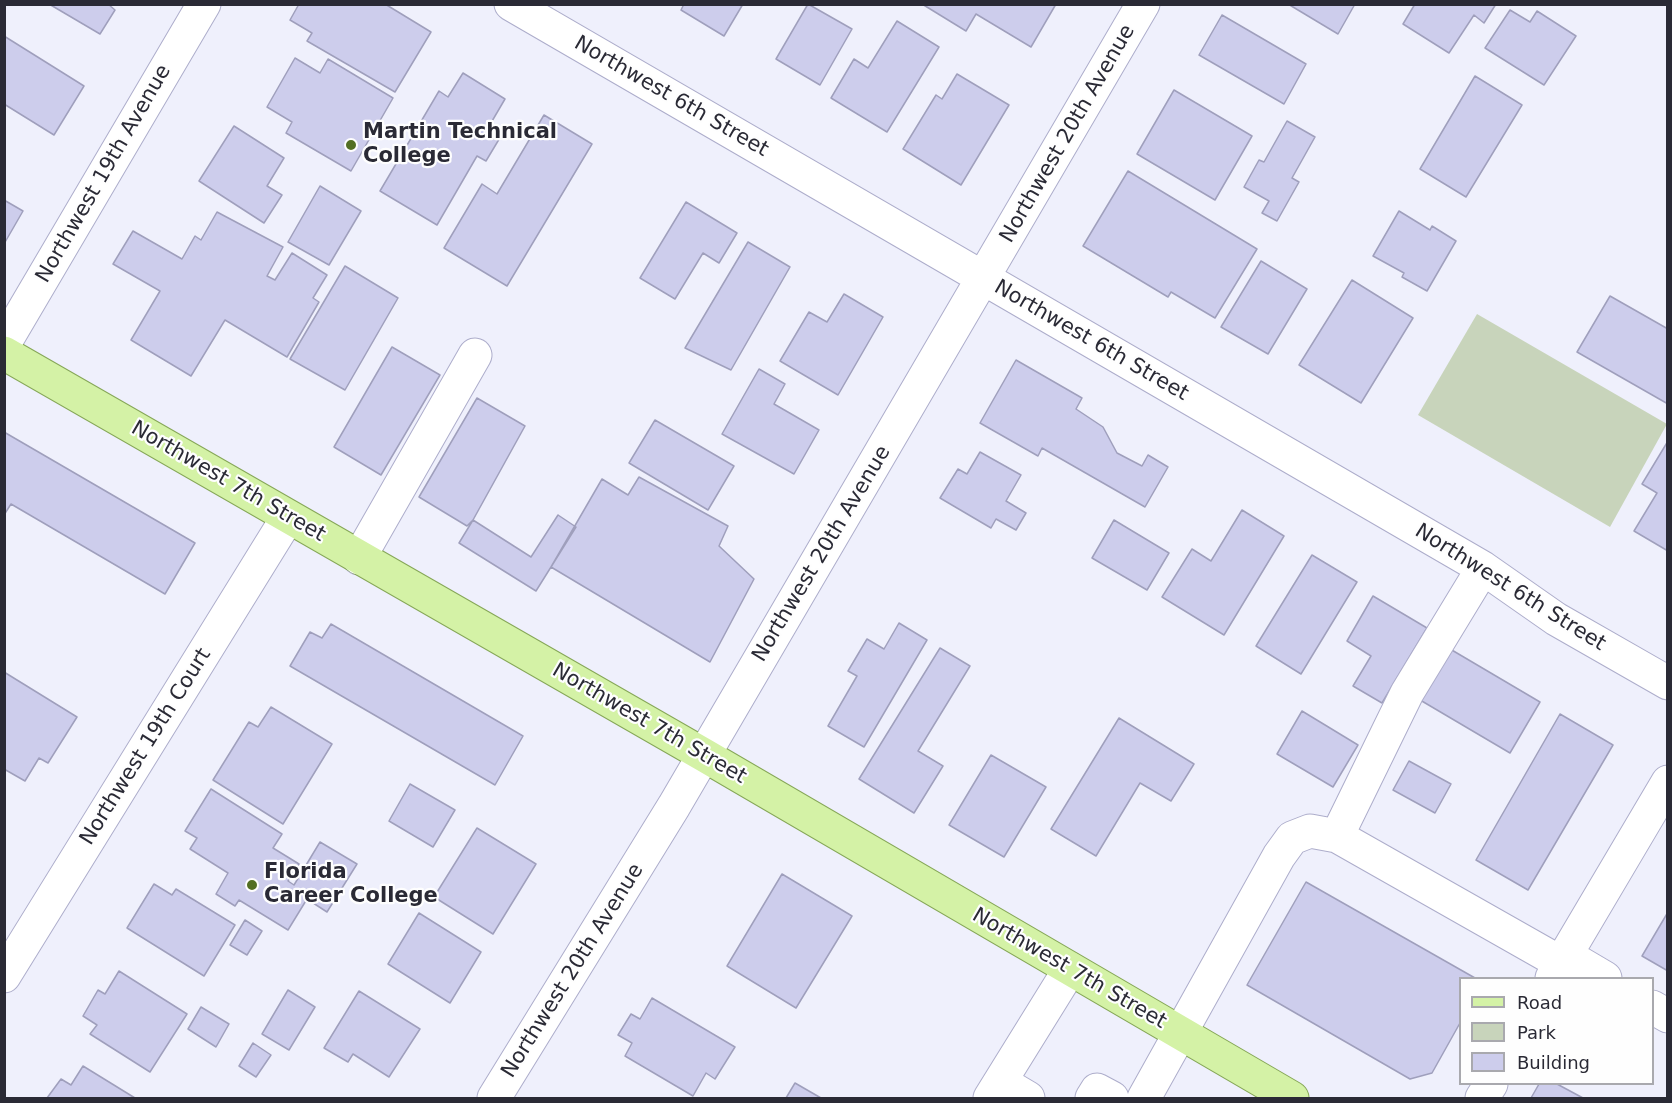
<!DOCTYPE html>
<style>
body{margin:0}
#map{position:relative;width:1672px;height:1103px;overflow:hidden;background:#eff0fc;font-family:"DejaVu Sans",sans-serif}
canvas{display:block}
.frame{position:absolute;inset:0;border:6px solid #2a2a35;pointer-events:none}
.legend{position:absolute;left:1459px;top:977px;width:195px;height:108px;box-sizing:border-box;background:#fefefe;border:2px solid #a9a9ae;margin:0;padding:8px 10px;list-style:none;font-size:18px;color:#2a2a35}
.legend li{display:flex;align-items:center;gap:12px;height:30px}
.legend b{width:30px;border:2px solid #a9a9ae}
</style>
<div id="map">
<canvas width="1672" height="1103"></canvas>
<div class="frame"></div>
<ul class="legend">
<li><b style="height:8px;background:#d4f2a6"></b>Road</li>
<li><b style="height:16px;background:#c8d4bb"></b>Park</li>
<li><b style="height:16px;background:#cdcdec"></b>Building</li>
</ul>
</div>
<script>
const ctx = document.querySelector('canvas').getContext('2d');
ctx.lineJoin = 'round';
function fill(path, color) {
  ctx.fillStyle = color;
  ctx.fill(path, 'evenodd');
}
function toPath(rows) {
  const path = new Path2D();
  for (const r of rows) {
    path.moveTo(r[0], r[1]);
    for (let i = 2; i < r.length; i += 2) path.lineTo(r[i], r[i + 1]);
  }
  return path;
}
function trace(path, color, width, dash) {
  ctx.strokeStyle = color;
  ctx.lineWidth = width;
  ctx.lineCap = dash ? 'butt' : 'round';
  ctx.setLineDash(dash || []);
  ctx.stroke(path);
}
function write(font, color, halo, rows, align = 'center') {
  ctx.font = font + ' "DejaVu Sans",sans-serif';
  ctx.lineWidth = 4.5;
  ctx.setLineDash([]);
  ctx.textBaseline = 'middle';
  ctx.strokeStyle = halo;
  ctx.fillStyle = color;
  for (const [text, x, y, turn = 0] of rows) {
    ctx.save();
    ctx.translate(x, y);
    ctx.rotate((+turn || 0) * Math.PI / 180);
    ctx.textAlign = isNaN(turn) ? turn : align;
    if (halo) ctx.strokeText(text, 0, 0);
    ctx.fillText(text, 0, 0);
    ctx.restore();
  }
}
fill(toPath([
 [1477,314,1667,424,1610,527,1418,415]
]), '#c8d4bb');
const building = toPath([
 [49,4,108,4,115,10,100,34,49,4],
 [299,4,385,4,431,32,395,92,307,41,312,33,290,20,299,4],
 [684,4,743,4,724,36,681,10,684,4],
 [808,4,852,29,820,85,776,59,808,4],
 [922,4,1056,4,1031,47,976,14,966,31,922,4],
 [1288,4,1355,4,1338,34,1288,4],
 [1415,4,1496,4,1484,23,1474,15,1449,53,1403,24,1415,4],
 [1510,10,1530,22,1537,11,1576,36,1544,85,1485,48,1510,10],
 [1222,15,1306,64,1284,104,1199,55,1222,15],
 [897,21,939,47,887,132,831,98,854,59,868,68,897,21],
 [4,36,84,86,54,135,4,104,4,36],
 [295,58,320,73,328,59,393,98,351,171,286,133,292,122,267,107,295,58],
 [463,73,505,99,488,128,501,136,486,161,477,156,437,225,380,191,439,91,448,97,463,73],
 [957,74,1009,105,961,185,903,149,936,95,942,99,957,74],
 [1475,76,1522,105,1466,197,1420,169,1475,76],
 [1174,90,1252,136,1215,200,1137,154,1174,90],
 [544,115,592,144,507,286,444,248,482,184,497,194,544,115],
 [1287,121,1315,137,1292,178,1299,182,1277,221,1262,213,1269,201,1244,187,1259,160,1264,162,1287,121],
 [234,126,284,158,267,186,282,195,264,223,199,181,234,126],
 [1128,171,1257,249,1215,318,1171,292,1168,297,1083,246,1128,171],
 [320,186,361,211,329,265,288,242,320,186],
 [4,200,23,211,4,244,4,200],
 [686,202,737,233,719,263,703,253,675,299,640,278,686,202],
 [1399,211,1430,230,1432,226,1456,241,1427,291,1402,277,1404,273,1373,256,1399,211],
 [217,212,283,247,267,276,275,280,292,253,327,275,313,298,319,302,287,357,225,320,191,376,131,340,160,291,113,264,133,231,182,259,195,236,201,240,217,212],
 [748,242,790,267,731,370,685,348,748,242],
 [1261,261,1307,289,1268,354,1221,327,1261,261],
 [345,266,398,298,345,390,290,359,345,266],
 [1352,280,1413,318,1361,403,1299,365,1352,280],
 [844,294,883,317,838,395,780,361,809,312,827,322,844,294],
 [1610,296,1668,329,1668,404,1577,352,1610,296],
 [392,347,440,375,381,475,334,447,392,347],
 [1016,360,1082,398,1076,409,1103,427,1117,453,1142,466,1148,455,1168,467,1145,507,1042,448,1038,456,980,423,1016,360],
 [759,369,785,384,774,404,819,430,794,474,722,434,759,369],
 [477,398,525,426,473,520,467,526,419,497,477,398],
 [655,420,734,466,708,510,629,463,655,420],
 [4,432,195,543,165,594,11,504,4,515,4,432],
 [1668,441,1668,551,1634,531,1657,493,1642,484,1668,441],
 [980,452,1021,475,1006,501,1026,513,1016,530,996,519,991,528,940,498,958,469,967,474,980,452],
 [639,477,728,526,719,546,754,579,710,662,551,567,602,479,628,495,639,477],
 [1242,510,1284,536,1224,635,1162,597,1192,549,1211,561,1242,510],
 [558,515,576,527,536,591,459,543,473,520,531,557,558,515],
 [1114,520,1169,553,1147,590,1092,558,1114,520],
 [1312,555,1357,582,1301,674,1256,646,1312,555],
 [1373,596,1427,628,1382,703,1353,686,1371,656,1347,641,1373,596],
 [899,623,927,640,864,747,828,726,857,676,848,671,867,639,884,649,899,623],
 [331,624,523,736,495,785,290,666,310,632,322,638,331,624],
 [1445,646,1540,702,1510,753,1415,697,1445,646],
 [940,648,970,666,918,751,943,766,914,813,859,779,940,648],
 [4,672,77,717,48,763,39,758,25,781,4,769,4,672],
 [271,707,332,744,283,824,213,780,249,722,258,727,271,707],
 [1302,711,1358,745,1333,787,1277,754,1302,711],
 [1560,714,1613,745,1528,890,1476,860,1560,714],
 [1119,718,1194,764,1171,801,1140,783,1096,856,1051,829,1119,718],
 [991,755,1046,787,1004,857,949,825,991,755],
 [1409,761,1451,784,1435,813,1393,790,1409,761],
 [410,784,455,810,433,847,389,821,410,784],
 [211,789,282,834,273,848,299,864,288,881,294,885,320,842,357,864,327,912,307,899,288,930,239,900,235,906,216,894,228,873,190,849,197,838,185,831,211,789],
 [477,828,536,864,493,934,434,897,477,828],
 [782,874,852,916,796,1008,727,966,782,874],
 [1306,882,1475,978,1460,978,1460,1023,1432,1073,1410,1079,1247,985,1306,882],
 [154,884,172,895,176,889,235,925,204,976,127,928,154,884],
 [1668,912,1668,971,1642,956,1668,912],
 [419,913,481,952,450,1003,388,964,419,913],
 [245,920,262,931,247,955,230,945,245,920],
 [119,971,187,1014,150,1072,90,1034,97,1025,83,1016,98,990,105,994,119,971],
 [288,990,315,1007,289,1050,262,1034,288,990],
 [359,991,420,1029,389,1077,353,1054,348,1062,324,1048,359,991],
 [652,998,735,1047,715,1079,706,1073,693,1096,625,1056,632,1043,618,1035,631,1014,640,1019,652,998],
 [201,1007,229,1024,216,1047,188,1029,201,1007],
 [253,1043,271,1055,256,1077,239,1066,253,1043],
 [83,1066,135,1098,47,1098,61,1079,71,1085,83,1066],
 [795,1083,821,1098,786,1098,795,1083],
 [1539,1084,1557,1084,1583,1098,1531,1098,1539,1084]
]);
fill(building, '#cdcdec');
trace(building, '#9f9fbc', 1.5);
const minor = toPath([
 [511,4,1483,568,1556,619,1668,683],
 [4,344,204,4],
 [359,558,475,355],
 [1337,836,1407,693,1483,568],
 [1566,955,1605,978],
 [4,976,288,517],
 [1552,978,1668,782],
 [1652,1007,1668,1016],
 [1001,1082,1028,1098],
 [494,1098,674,806,1143,4],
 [990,1098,1070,969],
 [1092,1098,1097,1090,1112,1098],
 [1144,1098,1279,856,1292,838,1310,831,1337,836,1561,963],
 [1482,1098,1491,1084]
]);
const major = toPath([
 [4,353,704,755,1292,1098]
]);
trace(minor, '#adadcb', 35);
trace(major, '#86a758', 35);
trace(minor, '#fff', 33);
trace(major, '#d4f2a6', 33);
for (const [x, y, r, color] of [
 [351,145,6,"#536f23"],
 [252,885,6,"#536f23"]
]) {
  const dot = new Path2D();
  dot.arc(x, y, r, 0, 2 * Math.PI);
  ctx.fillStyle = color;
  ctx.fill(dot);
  trace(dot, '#fefefe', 2);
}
write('21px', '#2a2a35', '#fefefe', [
 ["Northwest 6th Street",671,97,30],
 ["Northwest 20th Avenue",1068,134,-60],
 ["Northwest 19th Avenue",104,174,-60],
 ["Northwest 6th Street",1091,341,30],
 ["Northwest 7th Street",228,482,30],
 ["Northwest 20th Avenue",822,554,-59],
 ["Northwest 6th Street",1510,588,32],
 ["Northwest 7th Street",649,724,30],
 ["Northwest 19th Court",146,747,-58],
 ["Northwest 7th Street",1069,969,30],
 ["Northwest 20th Avenue",573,971,-58]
]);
write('bold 21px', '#2a2a35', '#fefefe', [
 ["Martin Technical",363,133],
 ["College",363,157],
 ["Florida",264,873],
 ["Career College",264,897]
], 'left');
</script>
